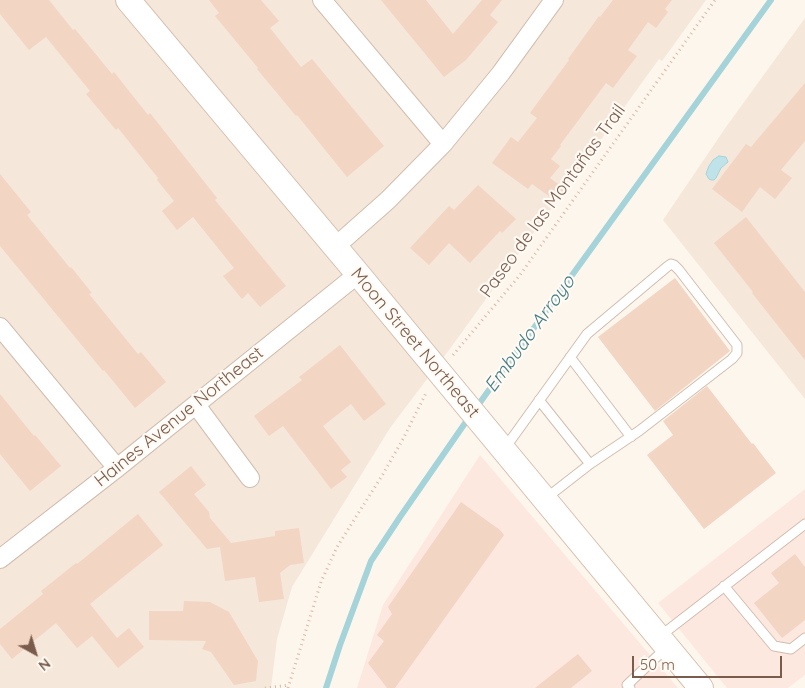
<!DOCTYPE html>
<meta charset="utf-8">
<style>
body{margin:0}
#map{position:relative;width:805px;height:688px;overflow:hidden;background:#fdf6ec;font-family:Quicksand,sans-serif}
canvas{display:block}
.north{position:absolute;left:10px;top:628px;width:50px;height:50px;-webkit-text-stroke:4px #fffaf3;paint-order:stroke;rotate:141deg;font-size:14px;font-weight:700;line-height:20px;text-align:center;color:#7a5c4d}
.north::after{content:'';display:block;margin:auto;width:18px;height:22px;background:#7a5c4d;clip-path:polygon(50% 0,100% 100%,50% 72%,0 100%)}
.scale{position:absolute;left:632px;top:656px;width:150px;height:22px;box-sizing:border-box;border:2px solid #7a5c4d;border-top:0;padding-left:6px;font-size:15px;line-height:18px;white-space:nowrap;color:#7a5c4d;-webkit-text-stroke:4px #fffaf3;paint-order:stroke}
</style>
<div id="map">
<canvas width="805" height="688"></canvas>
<div class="north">N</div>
<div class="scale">50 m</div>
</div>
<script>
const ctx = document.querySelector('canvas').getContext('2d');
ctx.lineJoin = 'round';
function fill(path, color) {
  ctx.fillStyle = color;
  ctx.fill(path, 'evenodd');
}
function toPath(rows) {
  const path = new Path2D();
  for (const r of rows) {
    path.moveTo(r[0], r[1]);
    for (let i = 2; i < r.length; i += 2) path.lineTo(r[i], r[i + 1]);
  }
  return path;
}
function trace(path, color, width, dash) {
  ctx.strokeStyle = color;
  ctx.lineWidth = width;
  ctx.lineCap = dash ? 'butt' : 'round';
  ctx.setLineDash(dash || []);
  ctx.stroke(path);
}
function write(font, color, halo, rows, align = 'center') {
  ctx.font = font + ' Quicksand,sans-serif';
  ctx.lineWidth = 4.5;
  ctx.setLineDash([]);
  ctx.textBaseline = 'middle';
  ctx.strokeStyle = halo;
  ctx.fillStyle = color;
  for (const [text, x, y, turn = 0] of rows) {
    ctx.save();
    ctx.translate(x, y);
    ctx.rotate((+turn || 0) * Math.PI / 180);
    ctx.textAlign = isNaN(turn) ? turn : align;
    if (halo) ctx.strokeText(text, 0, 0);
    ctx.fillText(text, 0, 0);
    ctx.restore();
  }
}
fill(toPath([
 [0,0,706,0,662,61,659,59,452,346,390,428,292,587,277,639,271,688,0,688],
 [805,18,805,399,663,220,726,127]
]), '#f5e8da');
fill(toPath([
 [480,455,678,688,357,688,383,605],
 [805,489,805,675,788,688,727,688,658,603]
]), '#fde8e0');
const water = toPath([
 [719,156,726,157,728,162,721,168,716,178,714,180,711,180,709,179,706,174,707,171,709,166,713,160,719,156]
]);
fill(water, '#bfe3e8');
trace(water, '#a5d3da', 1);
trace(toPath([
 [476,408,771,0],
 [326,688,340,645,371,561,400,517,470,416]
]), '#a5d3da', 6);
fill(toPath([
 [0,0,49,0,73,30,75,29,112,74,114,72,148,115,150,113,217,198,215,200,286,286,260,307,248,293,242,299,223,276,234,268,193,217,177,230,162,211,174,201,157,180,158,178,118,128,116,130,86,94,90,91,46,37,29,50,0,14],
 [209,0,261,0,279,21,270,28,301,67,312,59,384,146,347,177,297,115,296,116,257,69,258,68,215,16,219,13],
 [381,0,426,0,453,34,482,0,502,0,490,15,498,22,466,60,444,77],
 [613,0,672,0,665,9,668,12,656,28,648,22,628,50,637,56,613,88,606,83,560,145,561,146,551,159,560,166,550,178,565,189,556,201,532,184,528,189,492,163,511,137,518,142,537,118,530,113,569,60,568,59,599,16,600,17],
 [805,83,805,141,781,170,792,178,775,199,760,187,742,212,712,189,746,144,751,147],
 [0,174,31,212,27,215,70,268,71,267,92,293,89,294,138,354,141,352,166,382,135,408,104,370,103,371,0,246],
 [478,185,516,219,502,233,500,231,470,263,449,243,429,265,410,248,449,206,454,210],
 [746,217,805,292,805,360,752,293,753,292,714,243],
 [675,278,730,351,655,411,598,337],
 [340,345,386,404,364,421,351,404,323,426,351,462,341,470,347,477,331,489,283,426,269,436,254,416,302,380,299,377],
 [707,386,752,444,753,443,776,473,704,529,647,455,673,435,663,421],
 [0,394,34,436,35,435,61,466,30,491,0,454],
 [191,466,206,485,194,494,209,512,210,518,231,543,275,536,275,531,299,528,304,563,290,565,280,573,284,599,259,602,255,577,225,581,220,547,207,549,159,492],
 [461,502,500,530,504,535,395,688,387,688,368,663,384,641,377,635,392,614,388,607],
 [138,514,163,545,90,604,117,638,129,628,144,647,118,668,92,636,77,648,56,623,12,659,0,644,0,629,43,594,41,591,76,563,77,564],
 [795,554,805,567,805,620,782,638,754,603,779,583,771,573],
 [184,601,210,602,229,612,258,661,256,681,234,685,211,652,202,649,206,641,149,640,149,611,183,611],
 [578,654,592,671,571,688,535,688]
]), '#f3d5c3');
const lane = toPath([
 [570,357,631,437],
 [539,400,590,464],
 [505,448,587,334,668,266,671,264,674,265,679,270,737,345,737,353,732,359,639,431,590,464,545,499],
 [724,586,774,646,791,649,805,638],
 [659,637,805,524],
 [630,688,627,685,666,648]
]);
const street = toPath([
 [322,0,443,144],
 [335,247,388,200,443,144,501,73,554,0],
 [0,327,117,468],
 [196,405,250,478],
 [0,559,117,468,358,274]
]);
const secondary = toPath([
 [128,0,358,274,701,688]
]);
trace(lane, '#d1beb0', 11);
trace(street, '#d1beb0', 20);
trace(secondary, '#d6c0b0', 26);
trace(toPath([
 [453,355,520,275,715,0],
 [265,688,289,685],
 [288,688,321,582,337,547,383,474,403,439,427,391]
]), '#d9b8a5', 3, [1, 4]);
trace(lane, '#fff', 9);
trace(street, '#fff', 18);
trace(secondary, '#fff', 24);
write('18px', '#7a5c4d', '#fffaf3', [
 ["Paseo de las Montañas Trail",553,201,-54],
 ["Moon Street Northeast",415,343,50],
 ["Haines Avenue Northeast",179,417,-39]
]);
write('italic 19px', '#437c86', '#fffaf3', [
 ["Embudo Arroyo",530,334,-54]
]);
</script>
